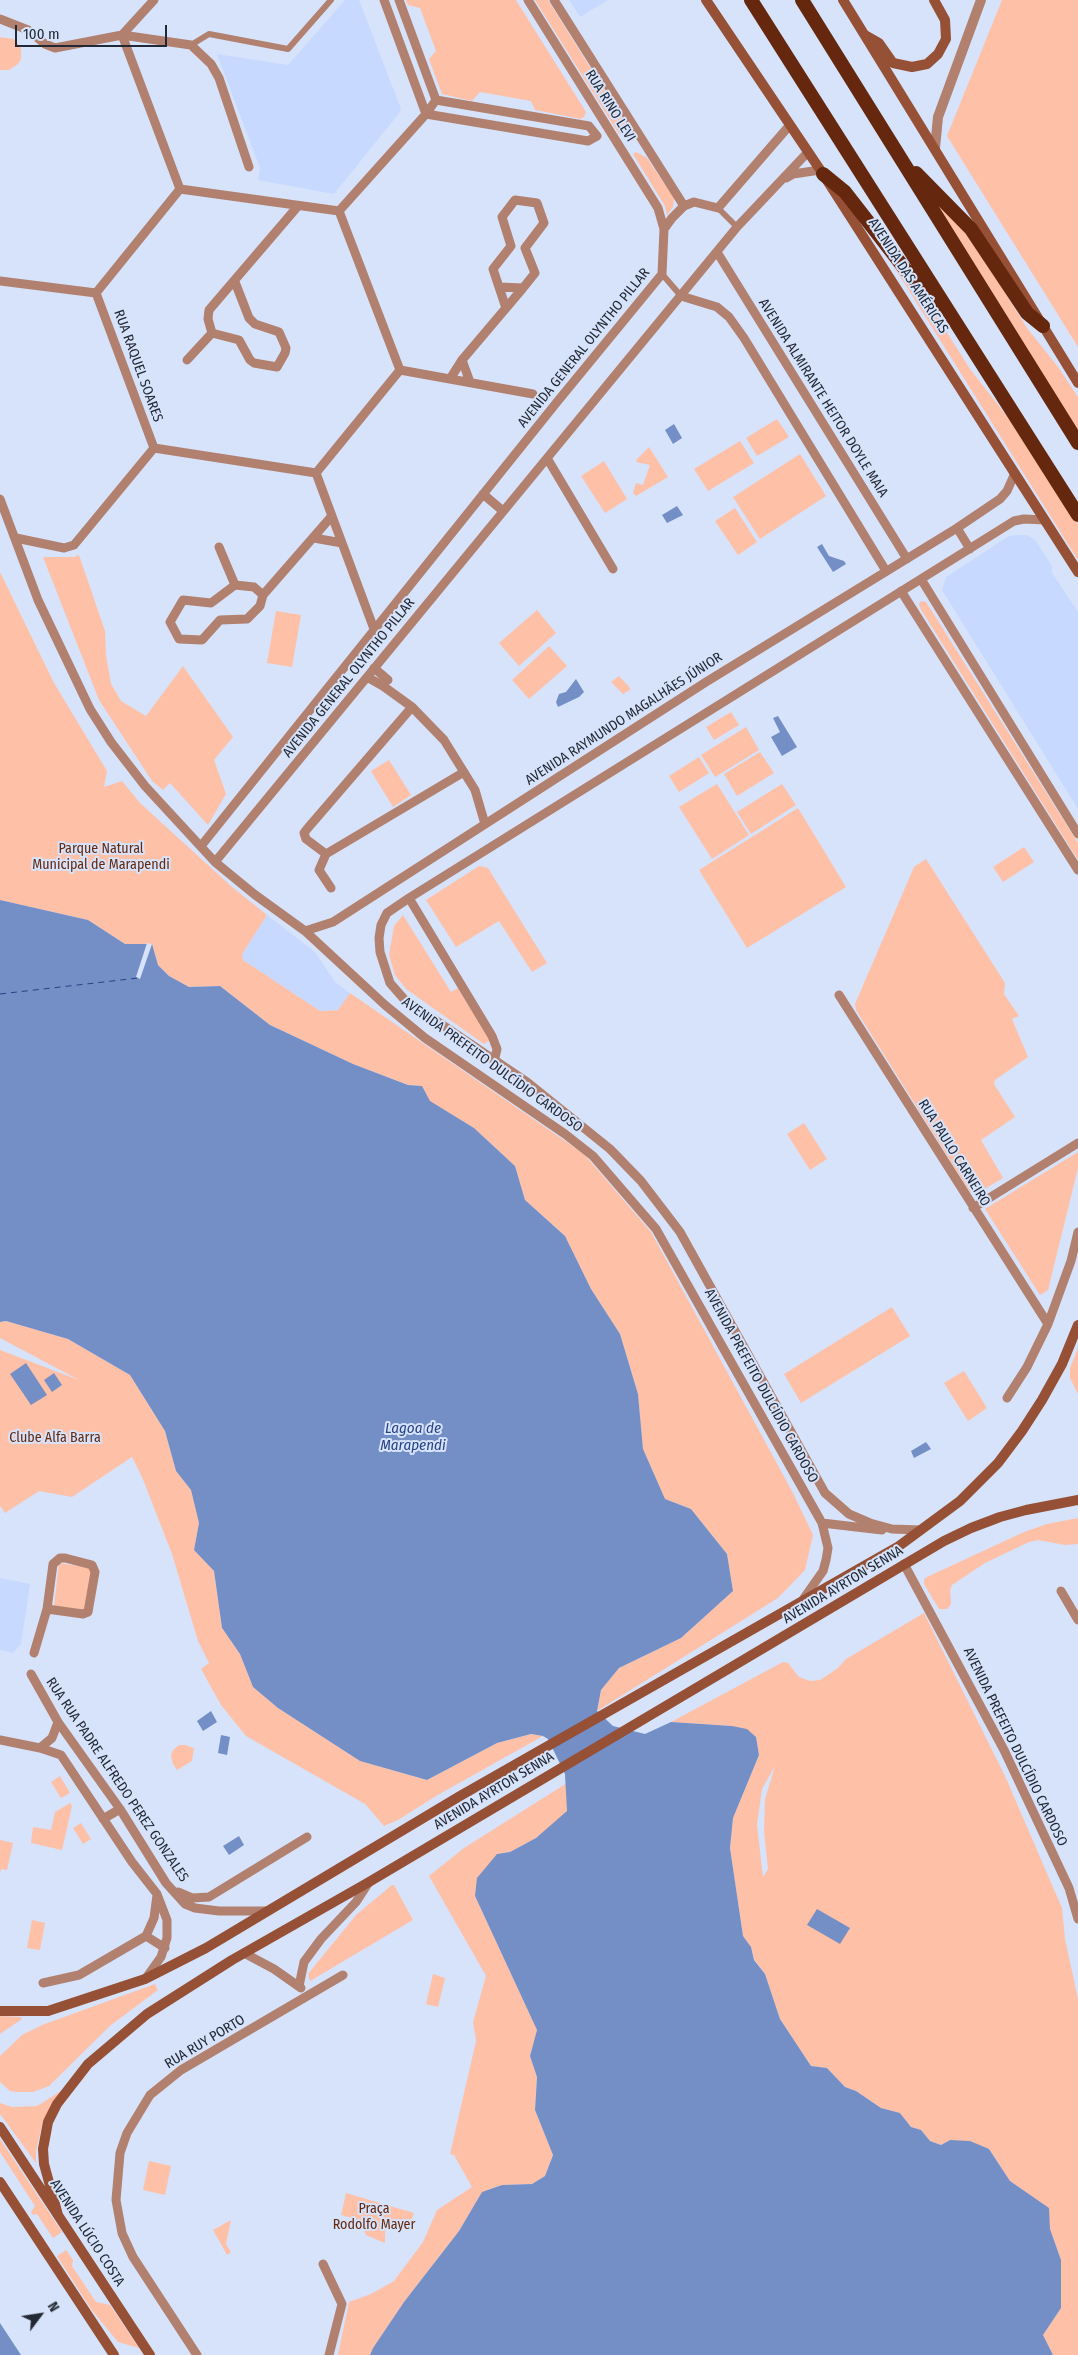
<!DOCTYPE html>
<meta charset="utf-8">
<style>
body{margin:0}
#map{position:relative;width:1078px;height:2355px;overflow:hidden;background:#d6e3fb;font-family:"Fira Sans Condensed",sans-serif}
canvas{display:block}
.north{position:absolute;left:15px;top:2290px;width:50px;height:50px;-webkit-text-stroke:4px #d6e3fb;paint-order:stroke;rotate:59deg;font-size:14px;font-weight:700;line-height:20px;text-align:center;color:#232934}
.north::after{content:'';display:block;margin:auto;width:18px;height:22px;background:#232934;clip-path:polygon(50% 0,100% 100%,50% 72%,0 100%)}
.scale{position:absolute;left:15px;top:25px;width:152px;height:22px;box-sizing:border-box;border:2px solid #232934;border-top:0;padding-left:6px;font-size:15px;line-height:18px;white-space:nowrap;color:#232934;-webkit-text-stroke:4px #d6e3fb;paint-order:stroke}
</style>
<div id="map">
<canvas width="1078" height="2355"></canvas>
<div class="north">N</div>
<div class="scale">100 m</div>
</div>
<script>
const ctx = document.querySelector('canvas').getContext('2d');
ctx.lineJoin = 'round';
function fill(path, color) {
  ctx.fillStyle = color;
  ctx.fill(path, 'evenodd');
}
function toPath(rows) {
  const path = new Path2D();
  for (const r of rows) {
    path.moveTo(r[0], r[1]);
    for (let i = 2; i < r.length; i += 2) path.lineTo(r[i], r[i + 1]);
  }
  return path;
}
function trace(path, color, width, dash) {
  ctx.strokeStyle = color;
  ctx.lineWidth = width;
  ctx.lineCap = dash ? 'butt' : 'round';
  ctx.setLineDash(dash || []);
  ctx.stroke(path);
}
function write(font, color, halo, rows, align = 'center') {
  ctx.font = font + ' "Fira Sans Condensed",sans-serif';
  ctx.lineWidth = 4;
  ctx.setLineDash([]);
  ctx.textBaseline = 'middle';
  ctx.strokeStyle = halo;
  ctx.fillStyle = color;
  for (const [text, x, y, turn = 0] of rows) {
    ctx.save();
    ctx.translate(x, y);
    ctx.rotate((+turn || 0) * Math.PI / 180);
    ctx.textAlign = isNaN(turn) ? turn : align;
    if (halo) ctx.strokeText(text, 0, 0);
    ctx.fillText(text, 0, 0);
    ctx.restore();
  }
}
fill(toPath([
 [345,0,359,0,401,109,400,112,334,194,258,180,260,168,217,54,288,65],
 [569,0,608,0,580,17],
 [1019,535,1027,535,1035,540,1052,566,1052,573,1078,612,1078,809,942,590,946,577,1009,536],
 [267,915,315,952,335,982,350,993,338,1010,320,1011,243,960,242,954],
 [0,1578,30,1584,21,1644,13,1653,0,1650]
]), '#c7d9fe');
fill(toPath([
 [406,0,516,0,586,112,584,117,581,119,535,110,531,101,480,92,472,101,442,94,429,59,436,51,420,8,408,5],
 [535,0,548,0,628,128,624,133,619,134],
 [1002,0,1078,0,1078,347,947,136],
 [0,37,14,39,21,48,21,59,18,64,9,70,0,70],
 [636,152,647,158,674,198,673,207,667,215,665,206,633,154],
 [934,198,974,243,1027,328,1058,367,1078,397,1078,433,934,203],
 [886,254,939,320,970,369,1016,428,1078,524,1078,560],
 [777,419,789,437,757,456,746,438],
 [740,441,754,463,708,491,694,469],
 [649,447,668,477,636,496,633,493,636,483,643,485,650,465,636,462,637,459],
 [800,454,826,496,760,539,733,497],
 [604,461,627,499,605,513,581,476],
 [735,508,757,542,738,555,715,521],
 [79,555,105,631,106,655,111,684,121,701,146,716,183,666,233,737,214,760,226,794,208,825,170,783,163,790,152,781,99,700,43,557,74,557],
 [0,572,54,683,107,771,104,787,122,781,140,803,232,887,267,915,242,954,243,960,320,1011,338,1010,350,993,584,1154,651,1232,793,1493,813,1535,805,1570,778,1598,597,1711,601,1690,619,1668,681,1638,733,1591,727,1554,691,1509,665,1499,643,1449,638,1394,620,1334,591,1289,565,1236,525,1200,515,1166,474,1128,429,1101,422,1086,408,1085,353,1064,270,1025,220,986,189,987,169,976,158,965,152,944,125,944,88,920,0,900],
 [921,601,926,602,1078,843,1078,860,920,608,919,604],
 [537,610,556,633,519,666,499,643],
 [276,611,301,615,292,667,267,663],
 [549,646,567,666,529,699,512,680],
 [619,676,631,689,623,694,611,682],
 [731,712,739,725,714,740,706,727],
 [746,727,759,750,715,777,701,755],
 [760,752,774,773,737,796,724,774],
 [699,757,709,773,679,792,669,776],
 [389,760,411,795,393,807,371,771],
 [717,784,749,835,712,859,679,807],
 [782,784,796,805,751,834,737,812],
 [798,808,846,887,747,948,699,870],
 [1024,847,1034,862,1003,882,993,867],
 [926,859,1005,983,1004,994,1019,1016,1012,1019,1028,1057,995,1080,994,1084,1015,1117,981,1140,1003,1178,976,1194,970,1192,856,1010,855,1004,914,867],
 [479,866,488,868,547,963,532,972,499,921,456,947,426,900],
 [403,915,451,992,458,988,490,1040,484,1044,406,989,395,975,389,955,394,926],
 [804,1123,827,1159,810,1170,787,1134],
 [1078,1152,1078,1168,1048,1290,1040,1295,985,1209],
 [892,1307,910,1336,801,1403,784,1374],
 [6,1321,68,1339,130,1375,165,1431,176,1471,191,1490,199,1523,194,1550,214,1571,222,1628,240,1654,253,1687,278,1708,360,1761,427,1780,497,1743,531,1734,543,1736,436,1796,398,1820,384,1826,365,1804,246,1736,221,1705,201,1669,209,1663,198,1641,172,1554,142,1477,132,1457,72,1497,39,1491,5,1513,0,1506,0,1350,79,1380,0,1338,0,1322],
 [1078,1348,1078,1394,1070,1378,1070,1368],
 [964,1371,987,1408,968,1421,944,1383],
 [1078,1518,1078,1544,1065,1545,1038,1540,1029,1542,985,1563,952,1585,950,1590,951,1604,947,1609,939,1609,924,1584,924,1579,927,1577,1024,1532,1047,1524],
 [59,1563,92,1568,86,1610,54,1606],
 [924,1613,1005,1776,1062,1908,1065,1939,1078,1999,1078,2355,1053,2355,1043,2335,1061,2308,1061,2260,1050,2229,1048,2208,1010,2181,989,2149,950,2140,941,2145,930,2141,921,2130,911,2127,900,2113,881,2108,856,2091,845,2087,827,2068,811,2066,780,2019,765,1974,754,1959,751,1947,743,1936,730,1848,733,1818,759,1755,756,1737,732,1726,671,1722,783,1662,788,1663,799,1677,810,1681,820,1680,838,1668,846,1659],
 [775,1766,765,1799,764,1832,768,1869,763,1877,757,1825,762,1789],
 [179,1745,185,1745,194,1748,192,1761,177,1770,173,1764,171,1756,173,1750],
 [60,1776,70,1793,61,1798,51,1782],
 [567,1783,567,1811,561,1818,536,1838,510,1852,497,1854,475,1896,537,2030,530,2056,537,2077,535,2110,553,2154,545,2176,532,2184,502,2185,482,2192,459,2231,404,2302,373,2348,370,2355,338,2355,349,2302,371,2294,394,2281,423,2242,437,2210,472,2187,454,2155,450,2154,476,2041,473,2022,486,1976,429,1876,464,1848],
 [70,1803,72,1806,62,1850,31,1843,33,1827,51,1830,55,1812],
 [81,1823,91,1839,83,1844,73,1828],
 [0,1840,13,1843,7,1870,1,1869,0,1873],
 [392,1885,394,1885,413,1920,310,1981,308,1974,356,1915],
 [32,1920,45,1923,40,1950,27,1948],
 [433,1974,445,1978,438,2007,426,2004],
 [155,1984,158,1990,111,2025,49,2086,33,2092,17,2092,10,2091,0,2082,0,2056,22,2035,42,2025],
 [0,2016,21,2017,22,2019,0,2034],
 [61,2091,43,2121,36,2151,36,2163,0,2114,0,2103,12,2107,37,2106],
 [0,2139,62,2232,53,2238,37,2214,33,2215,31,2212,35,2206,0,2152],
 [149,2161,171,2166,165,2195,143,2190],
 [346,2193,414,2213,408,2229,400,2222,390,2224,385,2231,385,2243,366,2235,359,2220,341,2215],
 [231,2220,226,2244,231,2252,227,2255,213,2230],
 [66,2250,73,2260,72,2266,96,2302,110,2305,139,2348,118,2342,91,2309,57,2256]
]), '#ffc0a8');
fill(toPath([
 [674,424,682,438,673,444,665,430],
 [677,506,683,515,667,523,662,515],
 [822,544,829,556,844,561,846,564,833,572,817,547],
 [576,679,584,692,579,697,558,707,556,702,559,694,566,692],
 [778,716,797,747,782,756,771,737,780,732,773,718],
 [0,900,88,920,125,944,152,944,158,965,169,976,189,987,220,986,270,1025,353,1064,408,1085,422,1086,430,1101,474,1128,515,1166,525,1200,565,1236,591,1289,620,1334,638,1394,643,1449,665,1499,691,1509,727,1554,733,1591,681,1638,619,1668,601,1690,597,1711,613,1726,645,1734,671,1722,732,1726,747,1729,756,1737,759,1755,733,1818,730,1848,743,1936,751,1947,754,1960,765,1974,780,2019,811,2066,827,2068,845,2087,856,2091,881,2108,900,2113,911,2127,921,2130,930,2141,941,2145,950,2140,970,2141,989,2149,1010,2181,1049,2208,1050,2229,1061,2260,1061,2308,1043,2335,1053,2355,370,2355,373,2348,404,2302,459,2231,482,2192,502,2185,532,2184,545,2176,553,2155,535,2110,537,2077,530,2056,537,2030,475,1896,477,1878,497,1854,510,1852,536,1838,567,1811,565,1774,548,1739,543,1736,531,1734,497,1743,427,1780,360,1761,278,1708,253,1687,240,1654,222,1628,214,1571,194,1550,199,1523,191,1490,176,1471,165,1431,130,1375,68,1339,6,1321,0,1322],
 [26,1363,47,1395,31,1405,10,1374],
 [54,1373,62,1385,52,1392,44,1380],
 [926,1442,931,1449,914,1458,911,1451],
 [211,1711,217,1722,203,1731,197,1721],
 [221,1735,230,1737,227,1755,218,1753],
 [239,1836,244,1845,229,1855,223,1846],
 [817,1909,850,1928,840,1944,807,1925],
 [0,2323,21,2355,0,2355]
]), '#748fc6');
fill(toPath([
 [147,943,152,944,140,979,136,977]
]), '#d6e3fb');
trace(toPath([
 [0,994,138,978]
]), '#254285', 1, [6, 5]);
trace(toPath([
 [191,45,209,34,288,49,331,0],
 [718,208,737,227],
 [662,274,681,296]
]), '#b1806e', 6);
trace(toPath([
 [384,0,426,114,588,141,597,136,589,126,436,100],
 [399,0,436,100],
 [528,0,658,208,664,229],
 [554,0,684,206],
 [0,19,28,30,45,44,55,48,122,35,191,45,211,64,219,78,249,167],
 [122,35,180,189],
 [122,35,154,0],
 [786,178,793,174,820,170],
 [717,252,907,559],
 [0,281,96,293,180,189,339,211,426,114,436,100],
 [499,287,523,288],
 [96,293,154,448],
 [681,296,717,307,729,317,744,338,886,571],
 [212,333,239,340,250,360,254,363,277,367,285,353,286,348,279,332,255,324,249,318,235,282],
 [212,333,208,319,209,310,298,206],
 [187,360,212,333],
 [462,360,470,382],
 [400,370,533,394],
 [450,379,462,360,523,288,535,273,525,248,544,223,537,203,515,200,502,217,511,246,493,269,506,308],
 [547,458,613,569],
 [316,473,374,629],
 [483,494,503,511],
 [0,499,38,600,90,709,111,742,145,786,215,862,254,894,305,931,385,1005,425,1038,565,1134,593,1156,656,1229,822,1523,828,1548,826,1560,823,1571,804,1598],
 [957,528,970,549],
 [16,538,64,548,74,545,154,448,316,473,400,370,339,211],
 [314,538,342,543],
 [219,547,235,585],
 [921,579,1078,834],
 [901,591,1078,870],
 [263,595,260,606,247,619,220,620,202,640,179,639,170,622,183,600,211,603,235,585,254,587,263,595,331,517],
 [374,668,388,680],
 [367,677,383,686,412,707,444,740,475,790,485,824],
 [201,846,557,402,662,274,664,229,672,218,684,206,694,202,718,208,789,126],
 [326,854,306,839,304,833,307,829,412,707],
 [215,862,737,227,808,152],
 [331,888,319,870,326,854,464,772],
 [409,898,492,1036,497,1049,494,1062],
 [305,931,333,922,706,682,957,528,1000,499,1007,491,1015,473],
 [839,995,1048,1324],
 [973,1208,1078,1143],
 [1007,1398,1027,1367,1048,1324,1071,1261,1078,1232],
 [822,1523,882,1530],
 [921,1530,892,1529,870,1523,849,1514,825,1493,680,1232,641,1181,610,1149,527,1082,404,999,390,983,380,952,379,938,381,925,387,913,409,898,1014,521,1024,519,1045,520],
 [904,1564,1004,1750,1069,1888,1078,1919],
 [1061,1591,1078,1620],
 [34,1653,47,1609,53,1564,60,1558,65,1558,92,1565,95,1572,88,1612,83,1614,47,1609],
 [31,1674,58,1722,120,1809,166,1883,185,1904,195,1908,219,1911,267,1911],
 [0,1740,40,1748,61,1755,132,1862,157,1894,167,1920,167,1938,161,1957,146,1978],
 [40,1748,52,1738,58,1722],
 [103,1819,120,1809],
 [178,1892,192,1898,209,1897,307,1837],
 [146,1936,165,1948],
 [244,1953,274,1969,301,1988],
 [43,1983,79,1975,146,1936,154,1918,157,1895],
 [299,1986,304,1962,321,1939,356,1902,369,1882],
 [323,2264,342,2304,329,2355],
 [197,2355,133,2257,122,2233,116,2200,120,2153,127,2133,150,2095,181,2070,343,1975]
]), '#b1806e', 9);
trace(toPath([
 [935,148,938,117,981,0]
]), '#b1806e', 10);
trace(toPath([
 [706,0,823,174,1078,572],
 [843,0,1078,383],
 [865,35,879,43,893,63,912,67,927,64,938,54,946,39,945,20,934,0],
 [0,2011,48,2011,145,1979,206,1948,460,1796,899,1546,960,1501,998,1463,1022,1431,1042,1400,1062,1364,1078,1325],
 [0,2127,150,2355],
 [0,2182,114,2355],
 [58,2215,44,2164,43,2149,48,2122,57,2104,88,2064,147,2014,232,1960,369,1882,944,1541,971,1528,1000,1517,1026,1510,1078,1500]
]), '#955035', 10);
trace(toPath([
 [751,0,1078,515],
 [802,0,1078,443],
 [916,173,971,229,1027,313,1043,326],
 [823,174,845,192,905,269,936,305]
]), '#65280e', 14);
write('14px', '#232934', '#d6e3fb', [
 ["RUA RINO LEVI",610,106,58],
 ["AVENIDA DAS AMÉRICAS",908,276,57],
 ["AVENIDA GENERAL OLYNTHO PILLAR",584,348,-51],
 ["RUA RAQUEL SOARES",138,366,70],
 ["AVENIDA ALMIRANTE HEITOR DOYLE MAIA",823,398,58],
 ["AVENIDA GENERAL OLYNTHO PILLAR",349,678,-51],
 ["AVENIDA RAYMUNDO MAGALHÃES JÚNIOR",624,719,-33],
 ["AVENIDA PREFEITO DULCÍDIO CARDOSO",492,1065,36],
 ["RUA PAULO CARNEIRO",954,1153,58],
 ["AVENIDA PREFEITO DULCÍDIO CARDOSO",761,1386,61],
 ["AVENIDA AYRTON SENNA",843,1585,-31],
 ["AVENIDA PREFEITO DULCÍDIO CARDOSO",1015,1747,64],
 ["RUA RUA PADRE ALFREDO PEREZ GONZALES",117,1780,56],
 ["AVENIDA AYRTON SENNA",494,1791,-31],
 ["RUA RUY PORTO",205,2042,-31],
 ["AVENIDA LÚCIO COSTA",87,2233,57]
]);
write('14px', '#64280d', '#d6e3fb', [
 ["Parque Natural",101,849],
 ["Municipal de Marapendi",101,865],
 ["Clube Alfa Barra",55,1438],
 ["Praça",374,2209],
 ["Rodolfo Mayer",374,2225]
]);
write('italic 15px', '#254285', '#d6e3fb', [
 ["Lagoa de",413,1429],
 ["Marapendi",413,1446]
]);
</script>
